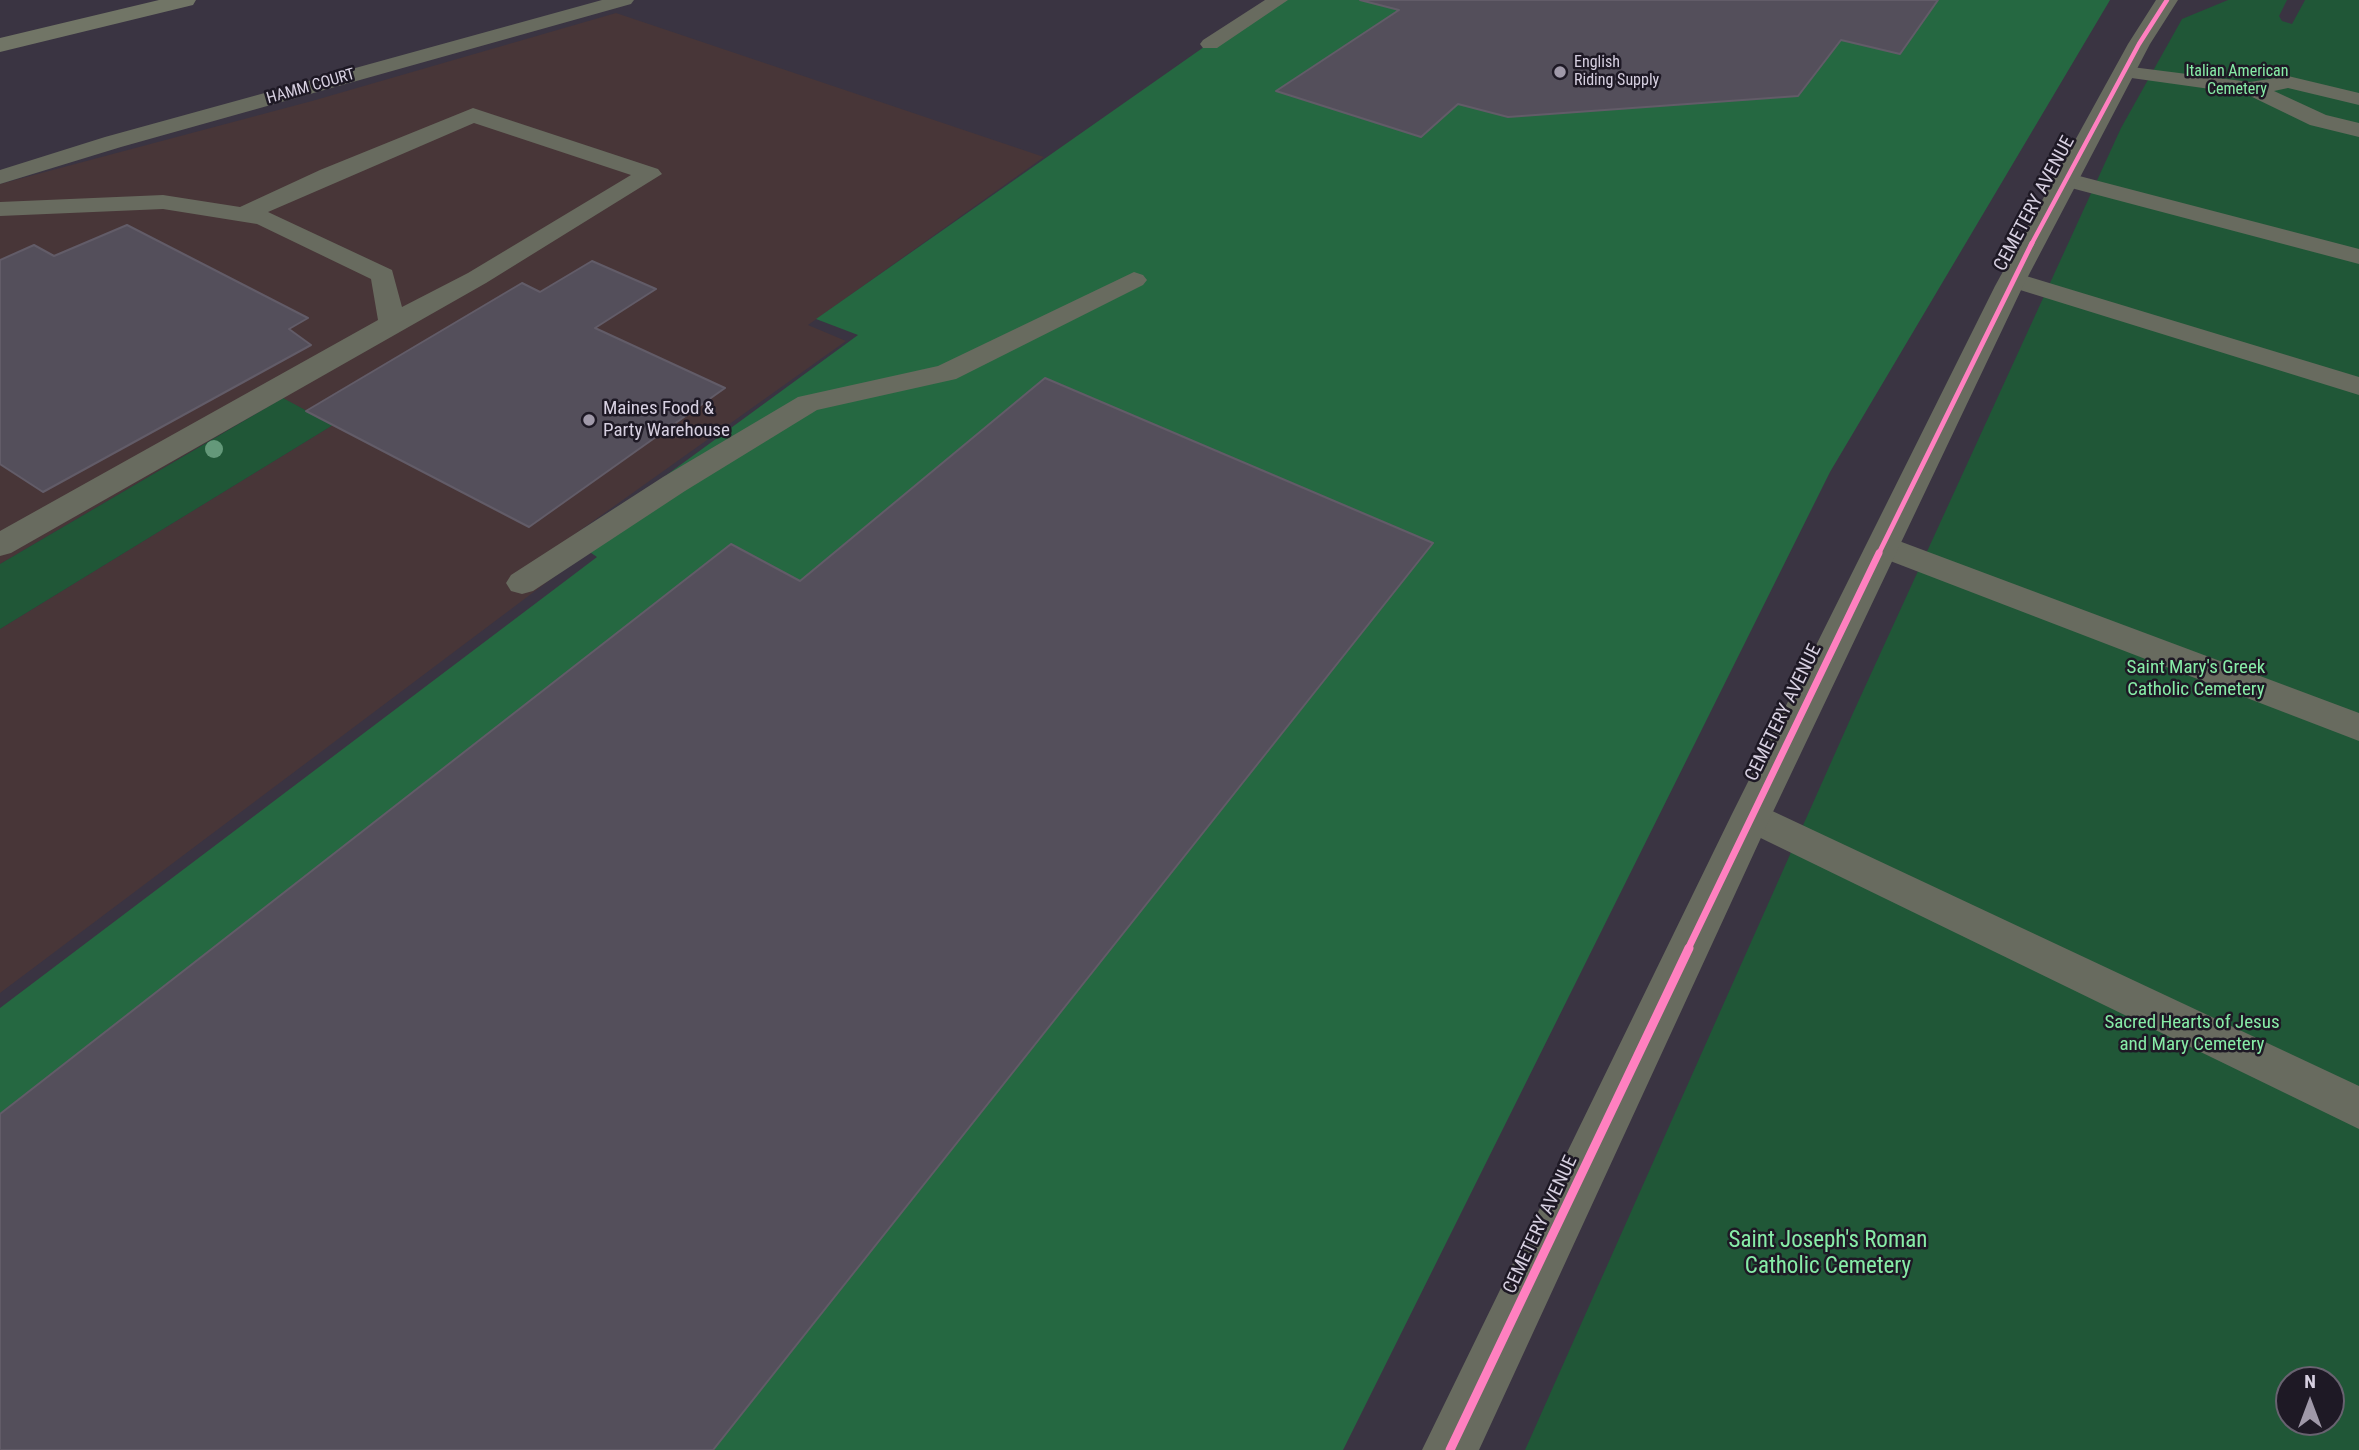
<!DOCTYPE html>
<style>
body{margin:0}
#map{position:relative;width:2359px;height:1450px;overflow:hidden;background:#3a3442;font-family:"Roboto Condensed",sans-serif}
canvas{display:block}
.north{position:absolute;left:2275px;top:1366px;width:70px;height:70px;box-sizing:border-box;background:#1e1925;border:2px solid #686270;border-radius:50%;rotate:0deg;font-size:19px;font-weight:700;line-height:28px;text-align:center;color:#d7d0e1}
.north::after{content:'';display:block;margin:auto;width:24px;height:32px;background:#a099a9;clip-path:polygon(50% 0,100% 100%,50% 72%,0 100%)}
</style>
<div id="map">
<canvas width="2359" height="1450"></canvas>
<div class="north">N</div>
</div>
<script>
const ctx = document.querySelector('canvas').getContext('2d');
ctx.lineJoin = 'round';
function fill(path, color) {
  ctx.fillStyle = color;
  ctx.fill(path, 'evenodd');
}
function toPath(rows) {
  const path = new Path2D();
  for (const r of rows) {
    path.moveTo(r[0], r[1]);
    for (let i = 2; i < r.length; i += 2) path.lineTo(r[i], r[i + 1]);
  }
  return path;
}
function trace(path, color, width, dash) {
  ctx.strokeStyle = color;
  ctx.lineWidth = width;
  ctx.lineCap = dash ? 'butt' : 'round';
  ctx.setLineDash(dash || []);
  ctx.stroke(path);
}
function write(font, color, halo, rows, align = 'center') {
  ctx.font = font + ' "Roboto Condensed",sans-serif';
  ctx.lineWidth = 5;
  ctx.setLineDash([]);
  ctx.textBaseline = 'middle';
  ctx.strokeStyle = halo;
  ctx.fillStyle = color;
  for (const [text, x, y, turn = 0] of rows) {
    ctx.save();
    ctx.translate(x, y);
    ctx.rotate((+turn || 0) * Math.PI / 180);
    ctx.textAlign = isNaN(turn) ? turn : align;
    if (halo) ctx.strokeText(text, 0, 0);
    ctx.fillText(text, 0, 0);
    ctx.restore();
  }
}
fill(toPath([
 [616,13,1044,157,808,325,846,341,561,544,579,558,0,993,0,629,333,425,282,398,0,564,0,184,312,101]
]), '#483638');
fill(toPath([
 [2228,0,2287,0,2279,16,2282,21,2292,24,2305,0,2359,0,2359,1450,1525,1450,1853,713,2121,128,2182,19],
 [2289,1380,2331,1380,2331,1422,2289,1422],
 [283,398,333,425,0,629,0,564]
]), '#205737');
fill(toPath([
 [1271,0,2110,0,1830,472,1343,1450,0,1450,0,1008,597,557,575,542,858,335,816,319]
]), '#256841');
const building = toPath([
 [1360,0,1938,0,1900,54,1841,40,1798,96,1508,117,1458,104,1421,137,1276,91,1399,10,1360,0],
 [127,225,308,318,289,329,311,345,43,492,0,464,0,260,34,245,54,256,127,225],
 [592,261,656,289,595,328,725,388,529,527,306,411,522,283,540,292,592,261],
 [1045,378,1433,543,713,1450,0,1450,0,1114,731,544,800,581,1045,378]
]);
fill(building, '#544f5b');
trace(building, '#625c68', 2);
fill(toPath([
 [602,0,634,0,631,4,121,147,0,184,0,170,105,137,602,0],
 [1265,0,1288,0,1217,48,1203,48,1200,44,1203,40,1265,0],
 [2124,66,2250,82,2288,76,2359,93,2359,105,2288,88,2274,91,2326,115,2359,123,2359,137,2310,125,2246,94,2117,76,2114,72,2124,66],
 [473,108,658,169,662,174,486,283,11,553,0,556,0,531,378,320,371,279,257,224,163,209,0,216,0,202,163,195,240,207,320,170,473,108],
 [474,123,631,175,468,273,402,307,392,270,268,212,474,123],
 [2064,172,2359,249,2359,264,2056,184,2052,179,2056,174,2064,172],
 [1134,272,1143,275,1147,280,1143,285,956,379,817,410,685,491,533,591,522,594,511,591,506,583,511,575,663,477,798,397,938,366,1134,272],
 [2013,272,2359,377,2359,395,2004,285,2000,280,2004,275,2013,272],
 [1883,535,2359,713,2359,741,1872,554,1867,546,1872,538,1883,535],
 [1751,801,2359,1086,2359,1129,1738,827,1733,816,1738,805,1751,801]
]), '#686b5f');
fill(toPath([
 [2156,0,2178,0,2150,44,2023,286,1771,816,1479,1450,1422,1450,1731,816,1995,286,2128,44,2156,0]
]), '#686b5f');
fill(toPath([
 [159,0,196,0,193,5,0,52,0,38,159,0]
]), '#717566');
trace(toPath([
 [2031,245,2139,44,2167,0]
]), '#ff80c0', 4.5);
trace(toPath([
 [1878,555,2032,243]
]), '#ff80c0', 5);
trace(toPath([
 [1688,949,1879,553]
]), '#ff80c0', 7);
trace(toPath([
 [1450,1450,1689,948]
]), '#ff80c0', 9);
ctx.fillStyle = '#64997a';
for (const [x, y] of [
 [214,449]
]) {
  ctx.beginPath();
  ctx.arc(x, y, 9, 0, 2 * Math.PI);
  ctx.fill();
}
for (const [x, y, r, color] of [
 [1560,72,7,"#a099a9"],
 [589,420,7,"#a099a9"]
]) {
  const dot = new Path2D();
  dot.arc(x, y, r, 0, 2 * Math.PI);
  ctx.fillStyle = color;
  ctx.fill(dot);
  trace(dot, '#1e1925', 2.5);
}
write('16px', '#d7d0e1', '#1e1925', [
 ["English",1574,63],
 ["Riding Supply",1574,81]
], 'left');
write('16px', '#87eca7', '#1e1925', [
 ["Italian American",2237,72],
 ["Cemetery",2237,90]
]);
write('16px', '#d7d0e1', '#1e1925', [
 ["HAMM COURT",311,87,-16]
]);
write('19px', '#d7d0e1', '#1e1925', [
 ["CEMETERY AVENUE",2035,204,-62],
 ["CEMETERY AVENUE",1784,713,-64],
 ["CEMETERY AVENUE",1541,1225,-65]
]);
write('19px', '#d7d0e1', '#1e1925', [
 ["Maines Food &",603,409],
 ["Party Warehouse",603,431]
], 'left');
write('19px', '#87eca7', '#1e1925', [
 ["Saint Mary's Greek",2196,668],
 ["Catholic Cemetery",2196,690],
 ["Sacred Hearts of Jesus",2192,1023],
 ["and Mary Cemetery",2192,1045]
]);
write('23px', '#87eca7', '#1e1925', [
 ["Saint Joseph's Roman",1828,1241],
 ["Catholic Cemetery",1828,1267]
]);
</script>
